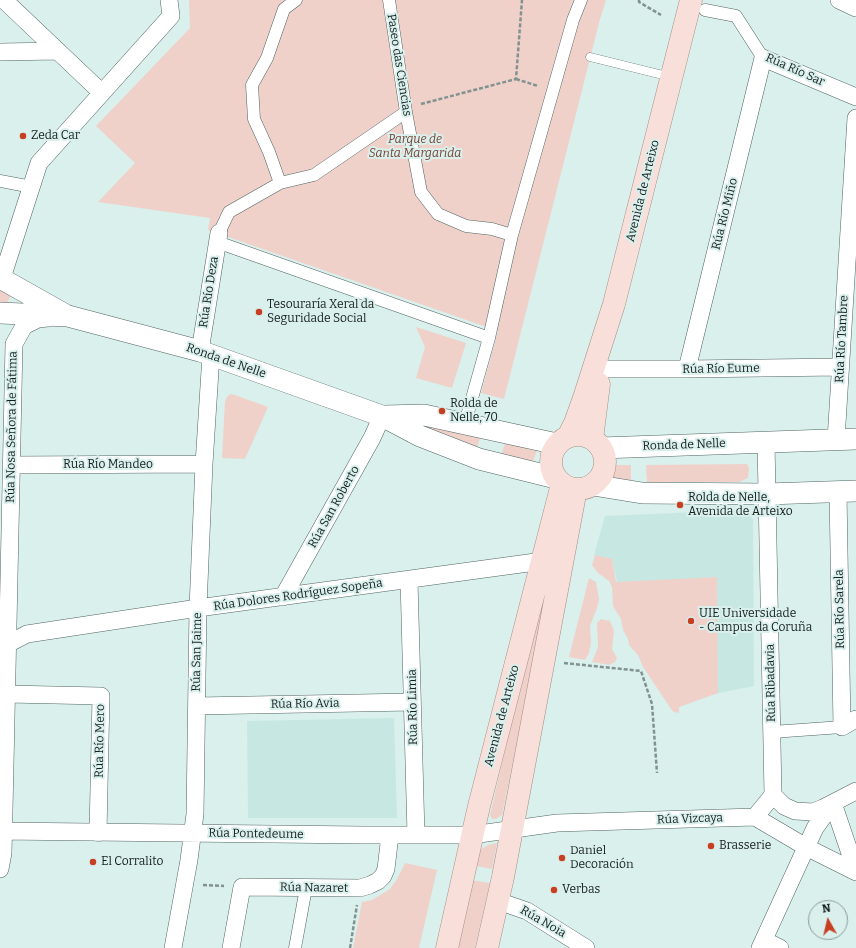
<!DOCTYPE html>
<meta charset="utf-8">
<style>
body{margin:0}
#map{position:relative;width:856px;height:948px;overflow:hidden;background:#d9f0ed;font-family:Bitter,serif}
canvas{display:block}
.north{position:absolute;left:808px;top:900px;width:40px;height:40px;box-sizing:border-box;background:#d9f0ed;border:1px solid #8b9c9a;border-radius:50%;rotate:352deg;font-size:11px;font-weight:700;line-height:16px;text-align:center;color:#161e1d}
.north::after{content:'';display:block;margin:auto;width:14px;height:18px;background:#c83e21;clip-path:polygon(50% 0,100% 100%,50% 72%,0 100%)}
</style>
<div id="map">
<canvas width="856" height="948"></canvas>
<div class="north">N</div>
</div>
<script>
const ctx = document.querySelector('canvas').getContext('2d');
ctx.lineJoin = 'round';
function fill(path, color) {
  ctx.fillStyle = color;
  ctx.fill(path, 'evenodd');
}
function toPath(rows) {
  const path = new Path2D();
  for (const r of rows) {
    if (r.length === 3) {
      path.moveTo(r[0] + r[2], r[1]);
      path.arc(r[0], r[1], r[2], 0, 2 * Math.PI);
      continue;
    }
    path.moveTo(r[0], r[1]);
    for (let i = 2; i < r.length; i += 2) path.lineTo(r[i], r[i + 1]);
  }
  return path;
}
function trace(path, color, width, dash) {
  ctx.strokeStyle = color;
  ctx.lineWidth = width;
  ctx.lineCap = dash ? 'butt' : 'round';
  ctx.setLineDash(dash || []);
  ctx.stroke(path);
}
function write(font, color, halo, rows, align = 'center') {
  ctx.font = font + ' Bitter,serif';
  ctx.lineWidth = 4;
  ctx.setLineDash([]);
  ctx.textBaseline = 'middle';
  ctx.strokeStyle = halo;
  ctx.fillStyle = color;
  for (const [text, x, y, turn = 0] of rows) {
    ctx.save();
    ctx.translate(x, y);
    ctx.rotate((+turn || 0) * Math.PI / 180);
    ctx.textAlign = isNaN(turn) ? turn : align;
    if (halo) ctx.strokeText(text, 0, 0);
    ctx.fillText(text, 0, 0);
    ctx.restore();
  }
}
fill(toPath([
 [744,510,753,519,754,686,714,694,679,707,617,582,612,560,594,555,605,516],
 [394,718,397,818,248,818,247,721]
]), '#c7e8e2');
fill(toPath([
 [189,0,606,0,600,19,504,399,481,393,498,331,208,230,210,218,98,202,135,163,96,126,190,28],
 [0,289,12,293,6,305,0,303],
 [416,327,466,343,452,388,416,378,425,347],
 [230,394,235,395,268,407,245,459,222,458,225,402,227,397],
 [409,422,480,438,477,448],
 [505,443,537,451,531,466,501,457],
 [747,464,749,468,748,478,739,482,647,482,646,465],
 [612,465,631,465,631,482,612,482],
 [552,547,557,548,502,815,496,819,492,819,490,815],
 [595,555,612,559,616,582,717,577,718,693,679,707,679,713,674,712,671,709,643,667,638,655,629,645,628,639,623,630,621,619,613,606,612,587,609,581,598,573,592,565],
 [589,578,596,582,599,599,597,608,590,626,591,643,589,653,585,660,569,657],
 [601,619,610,621,614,631,612,649,617,658,615,662,609,665,592,662,598,647,597,623],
 [497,843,492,869,476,866,480,850,488,845],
 [405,863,437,870,419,948,353,948,362,902,372,900,390,889,397,879],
 [471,880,490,883,475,948,456,948]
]), '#f0d1ca');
const service = toPath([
 [590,57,671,77]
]);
const pedestrian = toPath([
 [389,0,406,112,421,192,438,214,466,226,492,229,512,235],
 [705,10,736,16,763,58],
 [0,181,32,187],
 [280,183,314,175,406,112],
 [219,233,229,212,280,183,269,152,254,119,252,85,267,58,284,9,296,0],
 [217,242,489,338,465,423],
 [489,338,512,235,573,20,581,0],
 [772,732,842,727],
 [295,948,306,888]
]);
const minor = toPath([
 [4,0,102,93],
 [839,0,856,8],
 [0,52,58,51],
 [2,278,39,163,171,16,169,0],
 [200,351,219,233],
 [602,369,687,369,840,367],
 [687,369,763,58,856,97],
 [836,440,856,118],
 [11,465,204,464],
 [838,492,842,727,856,719],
 [409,580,416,835],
 [283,597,372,438,382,416],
 [0,648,27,634,198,608,543,561],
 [7,694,101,696,98,833],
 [197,706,412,702],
 [773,795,784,806,795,811,813,812,823,808,856,791],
 [833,803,856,871],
 [755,817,773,795,766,442],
 [0,831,363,835,472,835,557,823,755,817,806,847,856,872],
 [0,869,3,853,4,811,14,344,24,326,38,319,48,318],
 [498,901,527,911,586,948],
 [764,940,780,948],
 [173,948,189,860,195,814,198,608,204,464,211,355],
 [231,948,242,887,360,888,370,885,378,881,383,876,386,869,390,835],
 [760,948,815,828,833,803]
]);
const tertiary = toPath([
 [0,278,64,314],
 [0,313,68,316,200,351,382,416,420,436,479,459,556,478],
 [385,416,424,415,557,444],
 [601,448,856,439],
 [593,485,642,493,767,494,856,491]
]);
const primary = toPath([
 [578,462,27],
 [568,437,575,423,584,398,614,304,691,0],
 [592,439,599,384],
 [447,948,479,806,562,484],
 [487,948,503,877,576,489]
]);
trace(service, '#506562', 9);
trace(pedestrian, '#506562', 13);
trace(minor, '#506562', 18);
trace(tertiary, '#506562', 22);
trace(primary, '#a68e87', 23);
trace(toPath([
 [639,0,639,2,661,15],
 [516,79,538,86],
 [421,104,516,79,522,0],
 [564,663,641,671,652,704,657,773],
 [203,885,224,886],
 [350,948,357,905]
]), '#829290', 2.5, [4, 2]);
trace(service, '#fff', 8);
trace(pedestrian, '#fff', 12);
trace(minor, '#fff', 17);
trace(tertiary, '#fff', 21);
trace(primary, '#f8dfd9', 22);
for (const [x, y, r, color] of [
 [23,136,4,"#c83e21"],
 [259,312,4,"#c83e21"],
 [442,411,4,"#c83e21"],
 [680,505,4,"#c83e21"],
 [691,621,4,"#c83e21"],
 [711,846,4,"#c83e21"],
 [562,858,4,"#c83e21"],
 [93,862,4,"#c83e21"],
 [554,890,4,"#c83e21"]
]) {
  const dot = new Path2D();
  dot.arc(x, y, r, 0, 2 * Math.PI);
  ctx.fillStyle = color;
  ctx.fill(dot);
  trace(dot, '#d9f0ed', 1.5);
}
write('12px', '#161e1d', '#d9f0ed', [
 ["Paseo das Ciencias",399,65,81],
 ["Rúa Río Sar",795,70,24],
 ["Avenida de Arteixo",643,191,-76],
 ["Rúa Río Miño",725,214,-76],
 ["Rúa Río Deza",209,292,-81],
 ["Rúa Río Tambre",842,339,-87],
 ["Ronda de Nelle",226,361,19],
 ["Rúa Río Eume",721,369,-1],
 ["Rúa Nosa Señora de Fátima",12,427,-89],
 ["Ronda de Nelle",684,445,-2],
 ["Rúa Río Mandeo",108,465],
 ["Rúa San Roberto",334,507,-61],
 ["Rúa Dolores Rodríguez Sopeña",298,595,-8],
 ["Rúa Río Sarela",840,609,-91],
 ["Rúa San Jaime",197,652,-89],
 ["Rúa Ribadavia",771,683,-91],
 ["Rúa Río Avia",305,704,-1],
 ["Rúa Río Limia",413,707,-91],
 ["Avenida de Arteixo",502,716,-75],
 ["Rúa Río Mero",100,741,-89],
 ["Rúa Vizcaya",690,819,-2],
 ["Rúa Pontedeume",256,834,1],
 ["Rúa Nazaret",314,888,1],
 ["Rúa Noia",543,922,30]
]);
write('12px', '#161e1d', '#d9f0ed', [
 ["Zeda Car",31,136],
 ["Tesouraría Xeral da",267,305],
 ["Seguridade Social",267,319],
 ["Rolda de",450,404],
 ["Nelle, 70",450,418],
 ["Rolda de Nelle,",688,498],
 ["Avenida de Arteixo",688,512],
 ["UIE Universidade",699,614],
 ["- Campus da Coruña",699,628],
 ["Brasserie",719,846],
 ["Daniel",570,851],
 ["Decoración",570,865],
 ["El Corralito",101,862],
 ["Verbas",562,890]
], 'left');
write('italic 12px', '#774236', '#d9f0ed', [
 ["Parque de",415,140],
 ["Santa Margarida",415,154]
]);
</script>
